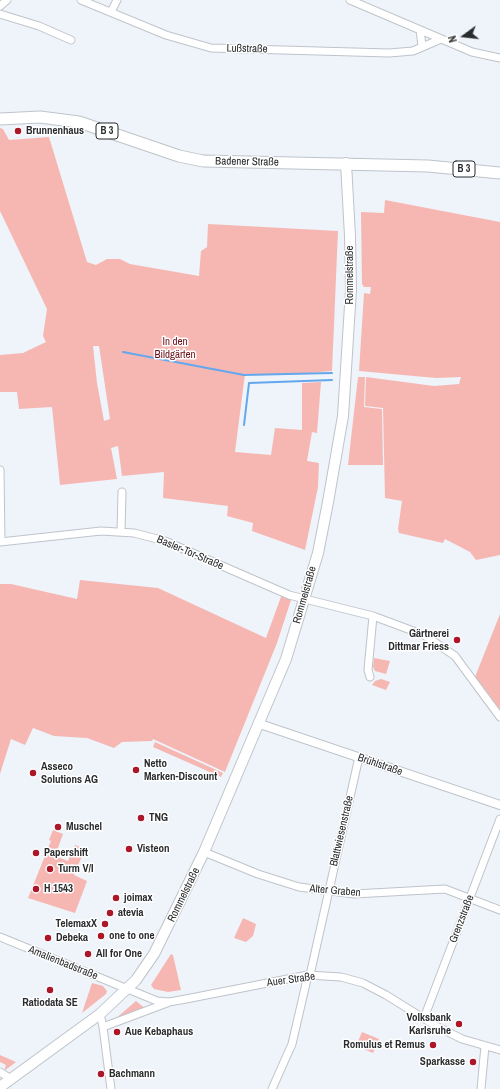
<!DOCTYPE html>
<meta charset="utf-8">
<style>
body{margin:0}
#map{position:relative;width:500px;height:1089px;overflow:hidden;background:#eef4fa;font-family:"Archivo Narrow",sans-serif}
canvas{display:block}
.north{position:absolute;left:444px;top:16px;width:40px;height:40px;-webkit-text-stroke:3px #fff;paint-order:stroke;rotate:255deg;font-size:11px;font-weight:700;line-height:16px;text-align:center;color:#292b2d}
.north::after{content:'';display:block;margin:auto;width:14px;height:18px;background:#292b2d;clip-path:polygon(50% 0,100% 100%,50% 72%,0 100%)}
</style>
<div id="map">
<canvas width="500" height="1089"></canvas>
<div class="north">N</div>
</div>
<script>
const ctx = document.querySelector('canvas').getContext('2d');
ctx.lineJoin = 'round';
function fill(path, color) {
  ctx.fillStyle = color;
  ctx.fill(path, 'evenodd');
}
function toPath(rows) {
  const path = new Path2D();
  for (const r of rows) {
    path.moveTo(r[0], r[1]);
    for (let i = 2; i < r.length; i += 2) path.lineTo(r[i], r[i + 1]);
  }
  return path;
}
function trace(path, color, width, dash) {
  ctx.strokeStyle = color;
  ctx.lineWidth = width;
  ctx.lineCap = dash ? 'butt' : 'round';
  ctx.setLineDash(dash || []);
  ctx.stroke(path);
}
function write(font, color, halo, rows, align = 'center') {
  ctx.font = font + ' "Archivo Narrow",sans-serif';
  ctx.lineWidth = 3;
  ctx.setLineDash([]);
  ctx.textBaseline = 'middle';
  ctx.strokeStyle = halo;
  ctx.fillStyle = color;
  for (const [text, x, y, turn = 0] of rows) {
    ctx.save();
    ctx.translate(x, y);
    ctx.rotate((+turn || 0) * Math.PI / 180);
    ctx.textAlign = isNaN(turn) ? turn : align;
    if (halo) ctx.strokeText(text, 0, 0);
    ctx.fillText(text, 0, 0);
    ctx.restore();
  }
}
fill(toPath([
 [0,128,3,129,9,140,49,137,87,262,96,265,107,259,120,259,130,264,199,276,201,251,207,247,208,224,338,231,332,371,297,374,245,374,235,452,271,455,275,428,302,430,302,383,321,382,317,433,312,432,307,461,319,463,318,487,305,550,252,531,253,523,227,516,228,506,163,498,164,472,122,476,118,446,111,448,117,479,60,485,52,407,19,409,17,392,0,392,0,355,23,353,46,342,43,336,47,309,0,211],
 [93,346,99,346,110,419,104,421,97,383],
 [385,200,500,222,500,555,476,560,470,552,445,539,443,543,399,533,398,529,402,501,385,498,383,408,365,406,366,377,434,386,459,384,461,377,436,378,359,371,364,293,370,294,371,287,364,287,362,284,361,212,384,213],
 [358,377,365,377,364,407,382,409,383,465,348,465],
 [80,580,158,588,266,638,282,594,292,597,277,643,225,772,153,739,152,741,122,742,114,748,87,738,54,736,33,728,25,745,11,739,0,774,0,584,11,584,77,599],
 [500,614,500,712,475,677],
 [374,658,390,661,386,674,375,671,373,667],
 [381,679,390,682,386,690,372,685,375,681],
 [155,742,223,773,221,777,153,747],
 [53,830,63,834,55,856,68,861,75,845,85,849,74,875,87,881,75,913,28,898,51,841,49,840],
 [243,918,256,924,253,936,246,942,234,938],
 [171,954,173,955,181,990,168,992,154,989,151,985],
 [92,983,103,986,107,991,106,994,82,1013],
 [136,1001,146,1009,114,1020],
 [362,1032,379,1039,373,1053,356,1046],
 [0,1055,16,1062,4,1071,6,1065,0,1062]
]), '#f6b7b3');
trace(toPath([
 [123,352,244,375,332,373],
 [244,425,249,383,332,380]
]), '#63a7ec', 2);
const minor = toPath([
 [81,0,166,35,211,48,389,53,413,51,441,39],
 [350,0,472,52,500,58],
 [0,6,7,0],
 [111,12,117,0],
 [0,14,39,26,71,40],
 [420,30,422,46],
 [0,470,1,542],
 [121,532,122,492],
 [0,542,101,531,134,533,165,541,289,595,373,616,424,635,455,656,500,717],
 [370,677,368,670,373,616],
 [204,852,258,874,299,887,354,894,445,889,500,910],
 [0,937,157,1001,169,1002,186,999,308,975,341,977,363,983,386,995,436,1026,462,1039,500,1050],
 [310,975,359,757],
 [100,1014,103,1027,111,1089],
 [424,1018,500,819],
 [103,1027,167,1003],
 [0,1072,11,1079],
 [272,1089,292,1044,308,975],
 [481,1089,485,1046]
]);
const tertiary = toPath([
 [260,724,500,805]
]);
const secondary = toPath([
 [0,1087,100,1014,136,980,154,954,204,852,286,659,318,553,328,502,343,416,351,290,350,236,346,163]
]);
const primary = toPath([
 [0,119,40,117,79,122,179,156,203,161,428,166,500,173]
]);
trace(minor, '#bec4ca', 9);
trace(tertiary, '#bec4ca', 10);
trace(secondary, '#bec4ca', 12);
trace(primary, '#bec4ca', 13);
trace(minor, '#fff', 7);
trace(tertiary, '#fff', 8);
trace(secondary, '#fff', 10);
trace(primary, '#fff', 11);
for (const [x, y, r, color] of [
 [18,131,4,"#ab1728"],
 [457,640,4,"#ab1728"],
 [136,770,4,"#ab1728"],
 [33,773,4,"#ab1728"],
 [141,818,4,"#ab1728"],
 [58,827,4,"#ab1728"],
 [129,849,4,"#ab1728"],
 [36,853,4,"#ab1728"],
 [50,869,4,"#ab1728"],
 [36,889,4,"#ab1728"],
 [116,898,4,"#ab1728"],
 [110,913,4,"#ab1728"],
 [105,924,4,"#ab1728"],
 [101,936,4,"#ab1728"],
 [48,938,4,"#ab1728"],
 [88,954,4,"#ab1728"],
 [50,990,4,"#ab1728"],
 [459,1024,4,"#ab1728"],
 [117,1032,4,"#ab1728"],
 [433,1045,4,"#ab1728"],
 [473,1062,4,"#ab1728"],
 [101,1074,4,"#ab1728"]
]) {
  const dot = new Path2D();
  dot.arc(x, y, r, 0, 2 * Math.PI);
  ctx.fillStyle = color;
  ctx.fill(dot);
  trace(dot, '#fff', 1.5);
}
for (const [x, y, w] of [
 [107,131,22],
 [464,169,22]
]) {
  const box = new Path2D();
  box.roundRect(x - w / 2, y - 8, w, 16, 3);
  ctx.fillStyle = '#fff';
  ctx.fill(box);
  trace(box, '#292b2d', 1);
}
write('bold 10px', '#292b2d', null, [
 ["B 3",107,131],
 ["B 3",464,169]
]);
write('11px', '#292b2d', '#fff', [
 ["Lußstraße",247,49,1],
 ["Badener Straße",247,162,1],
 ["Rommelstraße",350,275,-90],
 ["Basler-Tor-Straße",190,553,23],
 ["Rommelstraße",305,595,-74],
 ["Brühlstraße",380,765,19],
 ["Blattwiesenstraße",342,831,-77],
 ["Alter Graben",335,891,5],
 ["Rommelstraße",184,895,-64],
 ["Grenzstraße",462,919,-69],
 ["Amalienbadstraße",63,963,22],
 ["Auer Straße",291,980,-8]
]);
write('bold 11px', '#292b2d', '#fff', [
 ["Brunnenhaus",26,131],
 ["Gärtnerei",449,634,"right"],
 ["Dittmar Friess",449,647,"right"],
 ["Netto",144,764],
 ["Marken-Discount",144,777],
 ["Asseco",41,767],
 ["Solutions AG",41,780],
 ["TNG",149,818],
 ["Muschel",66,827],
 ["Visteon",137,849],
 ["Papershift",44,853],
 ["Turm V/I",58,869],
 ["H 1543",44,889],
 ["joimax",124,898],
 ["atevia",118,913],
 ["TelemaxX",97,924,"right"],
 ["one to one",109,936],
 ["Debeka",56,938],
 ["All for One",96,954],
 ["Ratiodata SE",50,1003,"center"],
 ["Volksbank",451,1018,"right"],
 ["Karlsruhe",451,1031,"right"],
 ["Aue Kebaphaus",125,1032],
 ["Romulus et Remus",425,1045,"right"],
 ["Sparkasse",465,1062,"right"],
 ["Bachmann",109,1074]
], 'left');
write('11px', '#690e17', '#fff', [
 ["In den",175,342],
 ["Bildgärten",175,355]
]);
</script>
